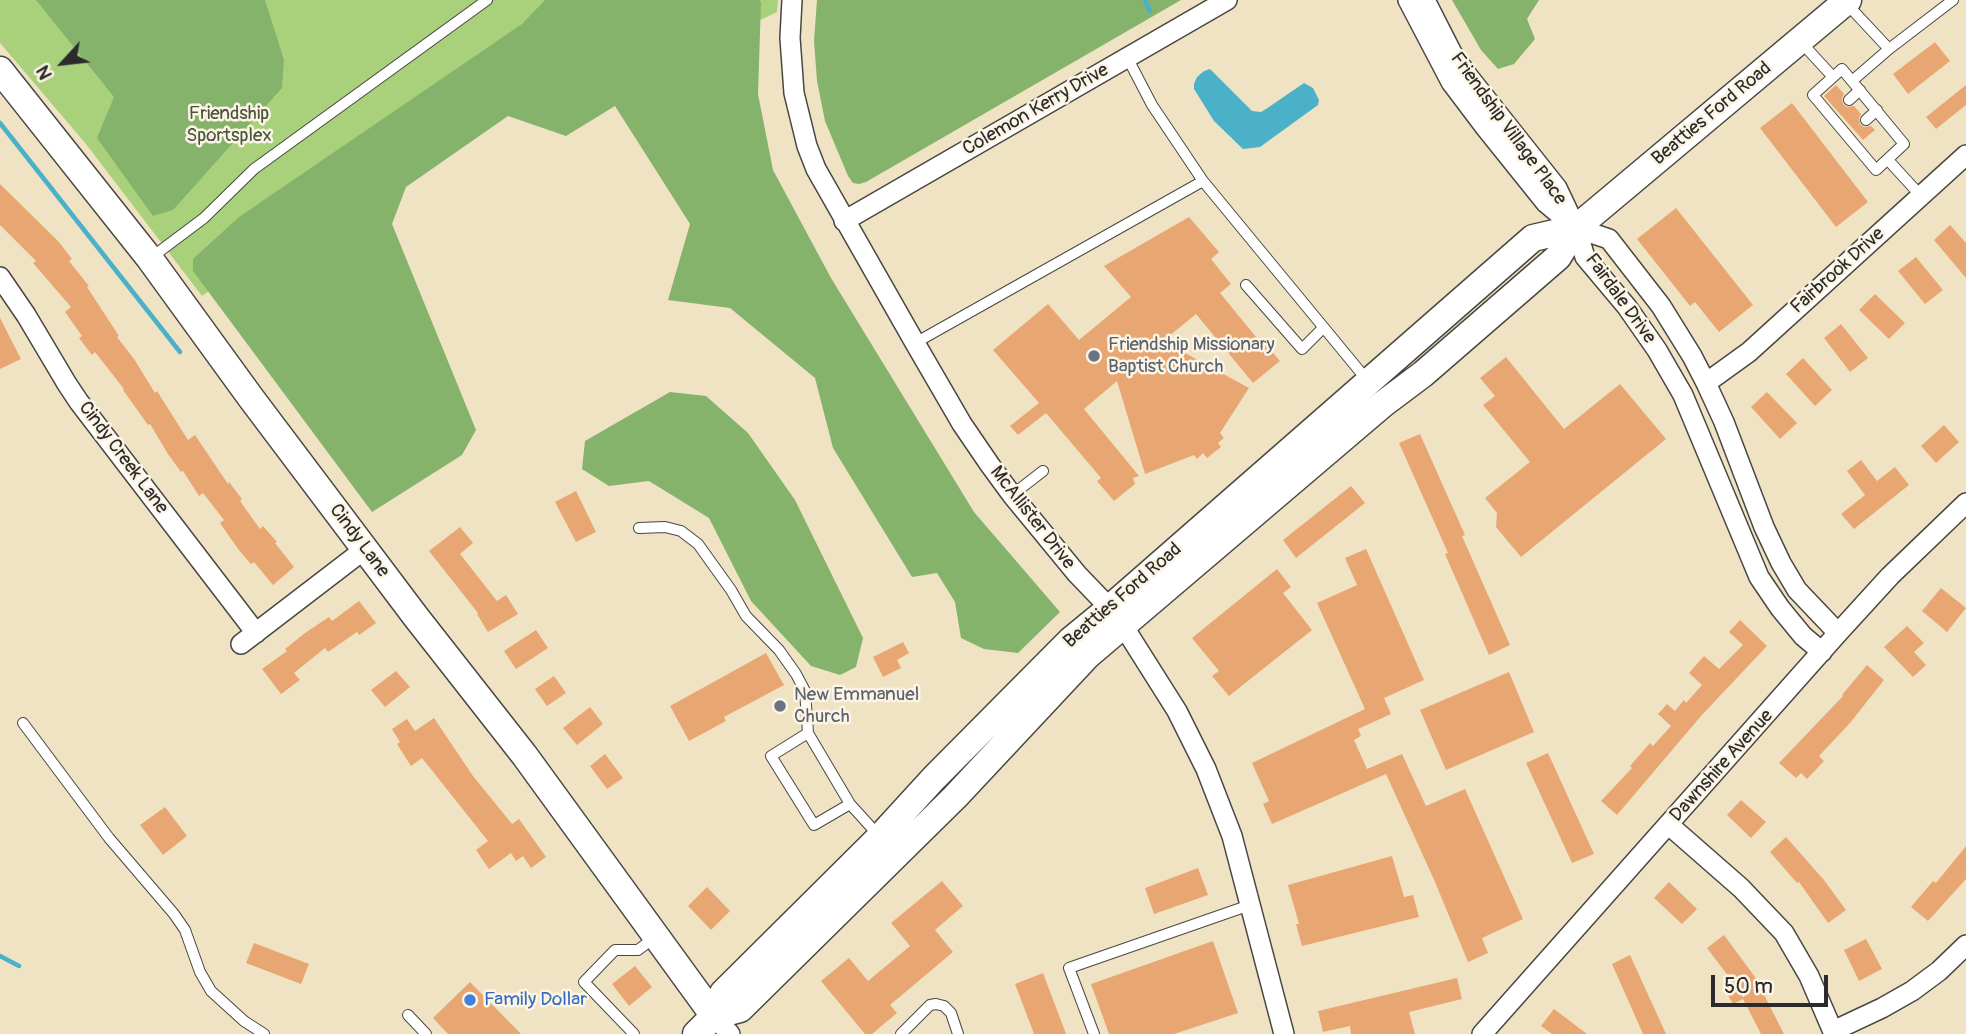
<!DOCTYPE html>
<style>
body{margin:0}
#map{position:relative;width:1966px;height:1034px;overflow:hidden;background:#f0e3c4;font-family:Pangolin,sans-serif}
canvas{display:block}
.north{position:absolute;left:28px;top:28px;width:70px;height:70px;-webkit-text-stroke:5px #fcf5e5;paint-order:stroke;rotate:243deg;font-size:19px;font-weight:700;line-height:28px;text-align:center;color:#2b2b2b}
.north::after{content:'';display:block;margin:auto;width:24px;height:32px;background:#2b2b2b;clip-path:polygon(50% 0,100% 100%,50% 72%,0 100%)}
.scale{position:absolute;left:1711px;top:975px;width:117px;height:32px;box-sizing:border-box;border:4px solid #2b2b2b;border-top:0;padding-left:9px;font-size:21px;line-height:24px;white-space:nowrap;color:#2b2b2b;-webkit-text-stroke:5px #fcf5e5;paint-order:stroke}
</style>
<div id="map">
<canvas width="1966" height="1034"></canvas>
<div class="north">N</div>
<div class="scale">50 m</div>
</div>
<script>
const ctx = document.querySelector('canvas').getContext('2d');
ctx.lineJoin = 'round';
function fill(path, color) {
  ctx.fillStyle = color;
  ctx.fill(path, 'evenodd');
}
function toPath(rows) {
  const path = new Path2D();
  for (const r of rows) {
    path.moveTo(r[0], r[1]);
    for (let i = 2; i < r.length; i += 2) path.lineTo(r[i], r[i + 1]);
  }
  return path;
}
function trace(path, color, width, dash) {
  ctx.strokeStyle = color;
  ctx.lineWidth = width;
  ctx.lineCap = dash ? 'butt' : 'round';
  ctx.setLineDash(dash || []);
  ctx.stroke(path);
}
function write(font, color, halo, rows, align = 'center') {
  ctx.font = font + ' Pangolin,sans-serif';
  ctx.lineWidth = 5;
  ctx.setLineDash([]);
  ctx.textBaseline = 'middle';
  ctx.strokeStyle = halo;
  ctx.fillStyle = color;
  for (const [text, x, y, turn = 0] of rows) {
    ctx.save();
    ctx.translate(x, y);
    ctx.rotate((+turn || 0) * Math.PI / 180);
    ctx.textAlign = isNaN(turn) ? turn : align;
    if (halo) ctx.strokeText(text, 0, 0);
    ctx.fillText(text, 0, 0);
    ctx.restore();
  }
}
fill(toPath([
 [0,0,778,0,777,12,654,71,617,7,202,296,86,144,0,43]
]), '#a9d17c');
fill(toPath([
 [36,0,265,0,284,60,282,88,173,210,153,216,97,138,114,97],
 [545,0,759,0,761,2,758,94,773,170,831,278,974,512,1060,612,1018,653,984,649,961,638,955,602,937,573,912,577,833,448,815,378,730,308,668,300,690,224,615,106,566,136,508,116,406,187,392,224,476,430,462,455,372,512,193,271,193,259,239,217,522,24],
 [817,0,1181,0,866,182,859,184,853,183,848,176,825,121,817,81,814,41],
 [1452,0,1539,0,1527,19,1535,39,1514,64,1498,69,1481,50],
 [670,392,706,396,748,433,795,500,863,638,856,667,840,675,811,666,751,601,709,518,649,481,609,486,582,469,585,441]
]), '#86b36c');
fill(toPath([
 [1210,69,1252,111,1261,112,1266,109,1304,83,1313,88,1319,100,1318,105,1260,147,1243,149,1214,121,1194,89,1194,84,1197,77,1204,71]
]), '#4ab1c9');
trace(toPath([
 [1145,0,1150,11],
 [0,123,180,352],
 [0,956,19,966]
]), '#4ab1c9', 4.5);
fill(toPath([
 [1935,42,1950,61,1908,94,1893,74],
 [1836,85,1844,94,1842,98,1843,104,1847,107,1854,106,1861,114,1859,118,1860,124,1864,127,1871,126,1875,130,1863,140,1824,96],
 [1966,85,1966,105,1936,129,1926,117],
 [1792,103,1868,202,1836,227,1760,128],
 [0,184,59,242,72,259,69,261,89,286,87,287,119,336,117,337,134,359,155,393,157,391,188,440,195,435,228,484,229,482,242,499,240,501,260,529,263,526,277,542,275,543,294,567,273,585,254,562,251,564,238,549,220,523,224,520,203,493,199,496,183,471,181,472,168,454,150,424,148,425,123,390,124,389,95,352,92,355,79,338,82,336,65,312,71,307,33,263,36,261,0,225],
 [1676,208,1753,305,1719,332,1695,302,1690,306,1637,239],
 [1189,217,1219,252,1211,259,1231,284,1220,293,1261,343,1263,341,1280,361,1253,383,1196,314,1163,341,1249,388,1220,433,1224,438,1218,443,1221,447,1207,458,1203,453,1197,459,1194,455,1145,474,1117,381,1084,409,1139,476,1133,478,1135,484,1114,501,1097,481,1101,478,1046,413,1018,435,1010,426,1039,403,993,350,1048,304,1079,340,1131,297,1104,266],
 [1950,225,1966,243,1966,278,1934,240],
 [1916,257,1943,290,1925,304,1898,271],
 [1875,294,1905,323,1889,339,1859,310],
 [0,318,21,359,0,369],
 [1841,324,1868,358,1850,372,1824,338],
 [1506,357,1564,429,1620,384,1666,439,1521,557,1496,527,1497,513,1485,498,1530,462,1483,405,1495,396,1480,378],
 [1803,358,1832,390,1815,406,1786,374],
 [1767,392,1797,423,1780,439,1751,407],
 [1944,425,1959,442,1936,463,1921,446],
 [1420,434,1465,535,1462,536,1510,645,1489,655,1445,554,1448,553,1399,443],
 [1861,460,1877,481,1895,467,1909,485,1854,529,1841,514,1865,495,1847,471],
 [1351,486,1365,503,1296,558,1283,540],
 [576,491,596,532,576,542,555,502],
 [460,527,473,543,460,554,497,601,506,595,518,614,488,632,477,614,478,613,429,551],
 [1366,549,1424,680,1384,698,1391,714,1358,729,1361,736,1354,740,1367,769,1402,754,1426,806,1465,789,1523,919,1482,938,1488,953,1468,962,1435,882,1386,774,1272,824,1263,804,1269,801,1252,763,1365,709,1317,603,1357,585,1345,558],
 [1277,569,1291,587,1283,593,1312,630,1229,696,1212,676,1219,671,1192,638],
 [1941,588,1966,608,1947,632,1922,611],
 [359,601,376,623,359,635,357,632,328,652,325,648,294,673,300,680,281,694,262,669,287,651,285,649,305,633,329,617,332,621],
 [1740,620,1767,646,1701,716,1617,815,1601,801,1632,768,1630,766,1650,743,1653,746,1671,726,1658,714,1667,704,1675,711,1684,700,1686,703,1702,685,1689,673,1704,656,1719,669,1743,645,1729,632],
 [1907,626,1924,643,1914,652,1926,665,1913,677,1884,647],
 [536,630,548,648,516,669,504,651],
 [903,642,909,653,897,660,901,668,883,677,873,657],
 [766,653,784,685,724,717,726,721,689,741,670,706],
 [1867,665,1884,680,1850,723,1819,756,1824,761,1807,779,1801,773,1796,778,1779,763,1843,696,1842,695],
 [396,671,410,687,385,707,371,690],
 [1509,672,1534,732,1446,770,1420,710],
 [554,676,566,693,547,706,535,689],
 [590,707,603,724,577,745,563,728],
 [434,718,473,776,512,824,519,819,546,857,531,868,523,856,516,861,511,853,489,869,476,850,488,841,422,758,411,766,397,744,400,742,392,729,407,719,415,731],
 [1548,753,1594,854,1572,863,1526,763],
 [605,754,623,778,607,789,590,766],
 [1741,800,1766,822,1751,838,1727,815],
 [165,807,187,836,163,855,140,825],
 [1786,837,1824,880,1846,910,1828,923,1799,882,1797,883,1770,852],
 [1966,846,1966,879,1928,921,1911,907,1933,881,1936,883],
 [1392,856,1404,897,1413,895,1419,917,1302,946,1296,924,1299,924,1288,885],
 [1198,868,1208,895,1154,914,1145,888],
 [942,881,963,906,935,930,953,952,890,1005,897,1013,872,1034,865,1034,821,981,849,958,868,981,910,946,891,923],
 [1669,882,1697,909,1682,924,1654,898],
 [707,887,730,911,711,930,688,906],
 [1724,935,1755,977,1784,1034,1761,1034,1743,999,1733,1004,1725,990,1735,985,1707,948],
 [1866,939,1882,969,1859,981,1844,950],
 [1213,941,1238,1013,1174,1034,1109,1034,1091,984],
 [254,943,309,964,301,984,246,963],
 [1630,955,1666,1034,1643,1034,1612,964],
 [635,966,652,987,629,1006,612,984],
 [1043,973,1066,1034,1034,1034,1015,984],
 [1457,978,1462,999,1409,1012,1415,1034,1351,1034,1350,1026,1323,1032,1318,1011],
 [470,982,521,1034,448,1034,433,1018],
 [1554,1009,1587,1034,1552,1034,1541,1026]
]), '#e8a772');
const service = toPath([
 [1846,3,1889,49,1852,81],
 [1800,41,1833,77,1813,95,1876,170,1904,144,1842,69,1833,77],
 [1889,49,1953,0],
 [1849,100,1860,90],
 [1866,120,1877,110],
 [1888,160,1921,196],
 [1203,181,1367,380],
 [152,257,204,218,254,169,487,0],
 [1246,285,1302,349,1323,328],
 [915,343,1203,181,1152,105,1127,57],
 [1012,495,1043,471],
 [639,528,665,527,681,531,698,544,731,590,746,616,779,650,796,674,805,691,808,733,850,804,879,836],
 [23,723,109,838,174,914,185,930,200,972,211,991,244,1021,264,1034],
 [808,733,771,756,814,825,850,804],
 [408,1015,426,1034],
 [634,1034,584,982,615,950,638,950,655,937],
 [901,1034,930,1005,936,1004,944,1006,951,1013,958,1034],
 [1094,1034,1069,968,1250,905]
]);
const minor = toPath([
 [792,0,790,38,794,93,807,146,816,169,915,343,962,424,990,465,1012,495,1077,574,1126,625,1129,635,1177,711,1206,769,1232,836,1284,1034],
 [1408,0,1451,82,1485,127,1546,203,1576,228,1609,239,1661,306,1692,356,1706,383,1724,422,1764,527,1781,563,1797,590,1838,633],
 [1425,0,1452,53,1468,76,1557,188,1576,228,1585,257,1627,307,1657,350,1683,395,1759,577,1780,608,1803,636,1822,652],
 [844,221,1227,0],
 [0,277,26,315,67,384,79,402,256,633],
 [1706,383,1749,352,1966,155],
 [241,644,365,549],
 [1669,825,1741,888,1784,933,1809,976,1834,1034],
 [714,1016,730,1034],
 [1833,1031,1882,1008,1912,991,1939,971,1966,945],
 [1482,1034,1838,633,1890,576,1966,503]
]);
const secondary = toPath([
 [0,70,150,259,251,398,416,617,525,756,714,1016],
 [714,1016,740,1009,955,797,1087,656,1383,404,1423,374,1558,257,1576,228,1848,0],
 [696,1034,714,1016,723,993,880,837,934,778,1071,640,1110,608,1533,238,1576,228]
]);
trace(service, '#494742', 12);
trace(minor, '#494742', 22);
trace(secondary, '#494742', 29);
trace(service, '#fff', 10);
trace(minor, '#fff', 19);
trace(secondary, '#fff', 26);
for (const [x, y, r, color] of [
 [1094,356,7,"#6b7280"],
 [780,706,7,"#6b7280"],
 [470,1000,7,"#3f7fe0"]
]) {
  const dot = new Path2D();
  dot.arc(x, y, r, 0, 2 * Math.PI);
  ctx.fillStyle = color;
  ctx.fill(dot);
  trace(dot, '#fcf5e5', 2.5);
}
write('19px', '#2b2b2b', '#fcf5e5', [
 ["Colemon Kerry Drive",1036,110,-30],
 ["Beatties Ford Road",1712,114,-40],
 ["Friendship Village Place",1508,129,54],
 ["Fairbrook Drive",1838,271,-42],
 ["Fairdale Drive",1620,299,54],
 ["Cindy Creek Lane",123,458,53],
 ["McAllister Drive",1032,518,52],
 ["Cindy Lane",359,541,53],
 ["Beatties Ford Road",1123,596,-41],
 ["Dawnshire Avenue",1722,766,-48]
]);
write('19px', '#4a543f', '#fcf5e5', [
 ["Friendship",229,114],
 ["Sportsplex",229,136]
]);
write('19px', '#5b616d', '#fcf5e5', [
 ["Friendship Missionary",1108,345],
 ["Baptist Church",1108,367],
 ["New Emmanuel",794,695],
 ["Church",794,717]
], 'left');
write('19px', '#366cbe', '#fcf5e5', [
 ["Family Dollar",484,1000]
], 'left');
</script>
